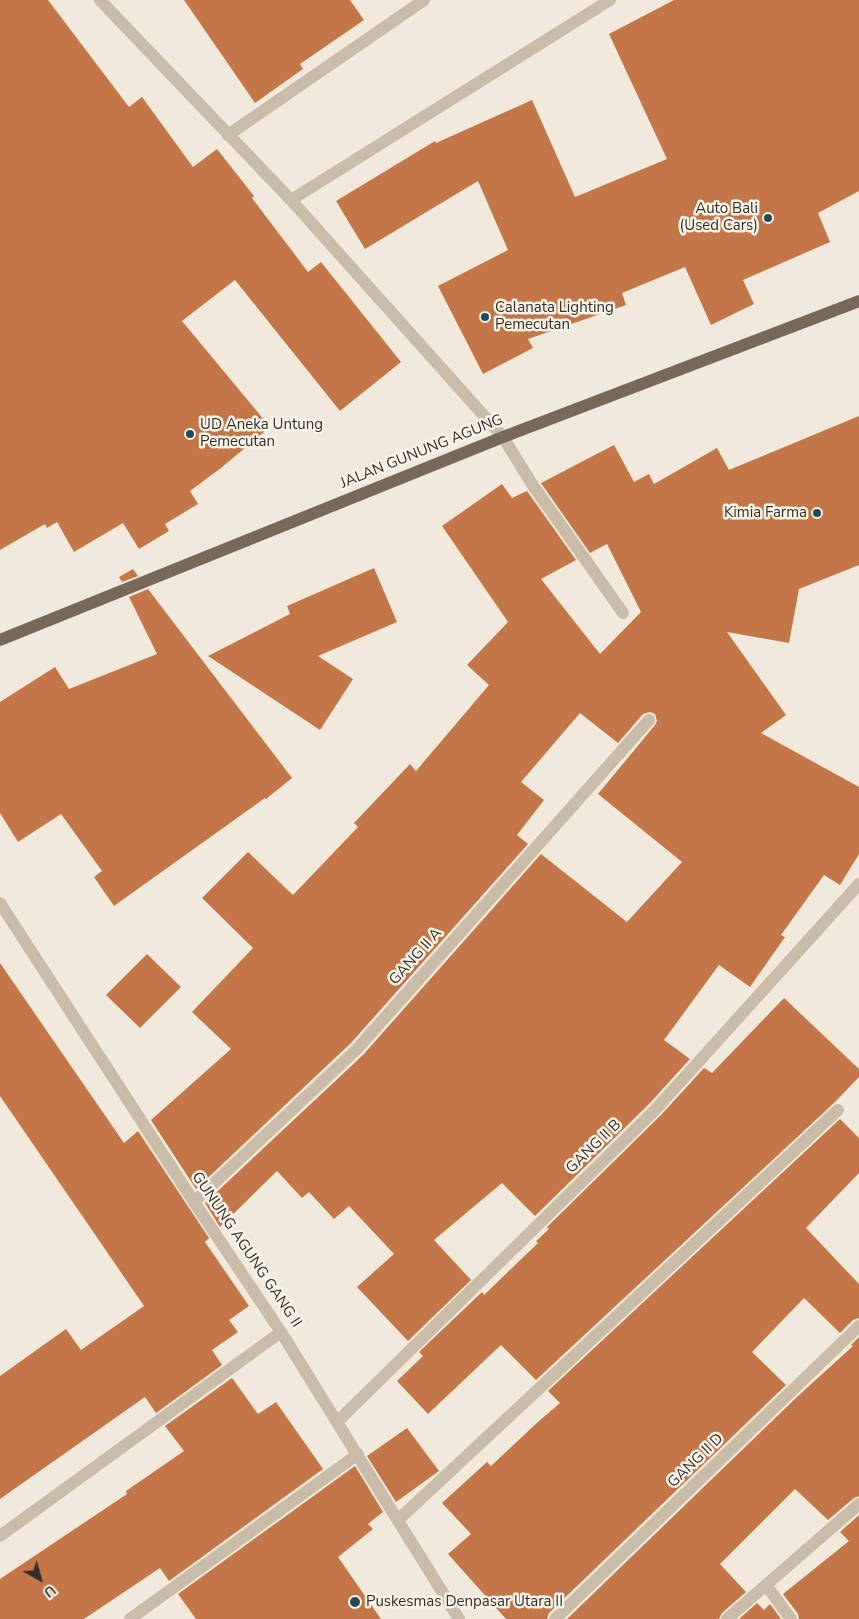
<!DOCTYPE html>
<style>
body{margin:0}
#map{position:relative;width:859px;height:1619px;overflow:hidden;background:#f1eadc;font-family:"Nunito Sans",sans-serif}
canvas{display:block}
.north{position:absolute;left:15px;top:1554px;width:50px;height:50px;-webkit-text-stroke:4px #f9f4e9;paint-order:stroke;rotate:142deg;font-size:14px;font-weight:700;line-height:20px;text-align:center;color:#362f28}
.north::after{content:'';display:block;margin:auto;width:18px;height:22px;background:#362f28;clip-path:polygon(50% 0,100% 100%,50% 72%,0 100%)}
</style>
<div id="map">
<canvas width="859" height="1619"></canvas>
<div class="north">U</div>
</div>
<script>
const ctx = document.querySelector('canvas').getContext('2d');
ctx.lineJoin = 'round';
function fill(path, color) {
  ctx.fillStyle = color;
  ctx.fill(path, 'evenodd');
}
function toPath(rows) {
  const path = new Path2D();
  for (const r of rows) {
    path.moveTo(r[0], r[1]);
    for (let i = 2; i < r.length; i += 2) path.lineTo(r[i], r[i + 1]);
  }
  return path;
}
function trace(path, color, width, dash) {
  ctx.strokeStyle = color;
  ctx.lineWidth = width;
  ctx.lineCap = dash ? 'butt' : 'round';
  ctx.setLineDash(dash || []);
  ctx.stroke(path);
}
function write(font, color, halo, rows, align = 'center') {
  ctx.font = font + ' "Nunito Sans",sans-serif';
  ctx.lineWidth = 5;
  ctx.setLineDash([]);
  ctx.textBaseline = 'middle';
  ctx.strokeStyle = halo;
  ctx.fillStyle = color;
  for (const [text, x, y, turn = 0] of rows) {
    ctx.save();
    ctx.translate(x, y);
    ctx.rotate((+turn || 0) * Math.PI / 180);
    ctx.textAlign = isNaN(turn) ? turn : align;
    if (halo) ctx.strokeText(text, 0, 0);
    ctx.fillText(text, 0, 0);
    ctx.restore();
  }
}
fill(toPath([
 [0,0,48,0,129,107,142,97,193,167,217,149,254,196,252,198,308,272,321,262,401,362,340,411,235,280,182,321,270,427,221,468,190,491,198,504,165,524,169,531,139,549,123,523,74,552,57,522,47,528,45,524,0,550],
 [184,0,350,0,364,20,300,64,303,69,255,103],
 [674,0,859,0,859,191,818,213,830,242,743,280,754,304,711,325,685,267,622,293,626,305,528,339,533,348,483,374,438,286,508,250,478,181,365,249,336,201,435,141,436,143,532,100,575,197,667,159,609,34],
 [859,416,859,565,799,589,789,643,727,632,786,715,761,733,859,787,859,854,840,885,824,875,781,935,785,937,750,987,719,965,664,1040,690,1059,649,1104,535,1216,502,1183,434,1240,471,1280,408,1341,357,1287,394,1254,349,1206,334,1219,309,1192,302,1198,277,1171,220,1227,205,1203,363,1055,541,854,627,922,682,862,598,794,655,725,657,721,655,714,650,712,643,714,618,743,580,713,521,782,544,800,517,835,528,844,351,1043,196,1189,151,1120,231,1049,192,1012,253,948,202,898,248,852,293,895,358,827,354,823,410,764,416,771,489,685,467,665,508,622,442,526,502,484,512,498,527,491,576,560,541,579,600,654,641,612,607,544,590,553,541,483,614,445,634,482,649,474,654,484,717,448,729,470],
 [374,568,397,622,318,656,353,679,320,730,208,656,290,614,287,606],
 [133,569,138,576,122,582,119,577],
 [148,589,292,778,266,799,265,798,114,906,94,877,102,871,61,814,18,842,0,813,0,702,55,667,69,689,157,654,129,597],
 [147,954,181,987,140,1028,106,995],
 [0,963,124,1143,138,1131,209,1238,205,1242,249,1306,229,1320,238,1332,212,1350,222,1365,156,1413,145,1397,0,1499,0,1376,66,1329,81,1350,144,1306,0,1096],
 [784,998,859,1069,859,1077,834,1103,536,1380,501,1345,428,1414,397,1381,423,1356,419,1352,482,1292,484,1295,538,1243,536,1241,549,1229,547,1227,661,1115,704,1068,712,1073],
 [840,1119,859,1138,859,1173,806,1228,859,1284,859,1318,853,1320,840,1333,804,1298,752,1352,786,1385,549,1613,547,1619,506,1619,448,1554,471,1534,442,1503,487,1462,491,1466,539,1421,560,1403,548,1391],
 [859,1337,859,1496,854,1498,828,1520,795,1489,720,1564,746,1592,722,1613,719,1619,567,1619,798,1396,853,1346,851,1345],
 [232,1378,258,1414,276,1402,323,1469,169,1581,160,1568,84,1619,0,1619,0,1579,127,1494,126,1491,184,1451,165,1426],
 [407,1428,439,1471,396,1502,367,1456],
 [355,1466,383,1512,368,1524,373,1529,338,1557,381,1619,196,1619,178,1594],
 [859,1515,859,1619,799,1619,798,1614,783,1594,849,1541,840,1532],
 [757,1603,764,1610,770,1604,781,1619,739,1619]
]), '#c37749');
trace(toPath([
 [100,0,291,200,503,437,532,484,623,613],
 [228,135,424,0],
 [291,200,610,0],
 [0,903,194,1202,281,1332,459,1619],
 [194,1202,357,1049,649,720],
 [338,1421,655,1110,859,884],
 [398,1520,838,1110],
 [0,1536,281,1332],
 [766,1585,791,1619],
 [130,1619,358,1454],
 [555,1619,859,1326],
 [727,1619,859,1504]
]), '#c9bca8', 12);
trace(toPath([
 [0,640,503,437,859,301]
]), '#78685a', 12);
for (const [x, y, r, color] of [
 [768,218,5,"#1f4c57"],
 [485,317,5,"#1f4c57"],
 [190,434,5,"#1f4c57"],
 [817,513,5,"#1f4c57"],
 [355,1602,6,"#1f4c57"]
]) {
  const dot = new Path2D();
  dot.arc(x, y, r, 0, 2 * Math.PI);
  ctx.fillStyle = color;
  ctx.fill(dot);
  trace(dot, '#f9f4e9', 2);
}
write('15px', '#362f28', '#f9f4e9', [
 ["Auto Bali",758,209,"right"],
 ["(Used Cars)",758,226,"right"],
 ["Calanata Lighting",495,308],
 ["Pemecutan",495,325],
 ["UD Aneka Untung",200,425],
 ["Pemecutan",200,442],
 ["Kimia Farma",807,513,"right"],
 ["Puskesmas Denpasar Utara II",366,1602]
], 'left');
write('15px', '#362f28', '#f9f4e9', [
 ["JALAN GUNUNG AGUNG",422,452,-22],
 ["GANG II A",416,957,-48],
 ["GANG II B",594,1147,-44],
 ["GUNUNG AGUNG GANG II",246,1250,56],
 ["GANG II D",696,1461,-44]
]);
</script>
